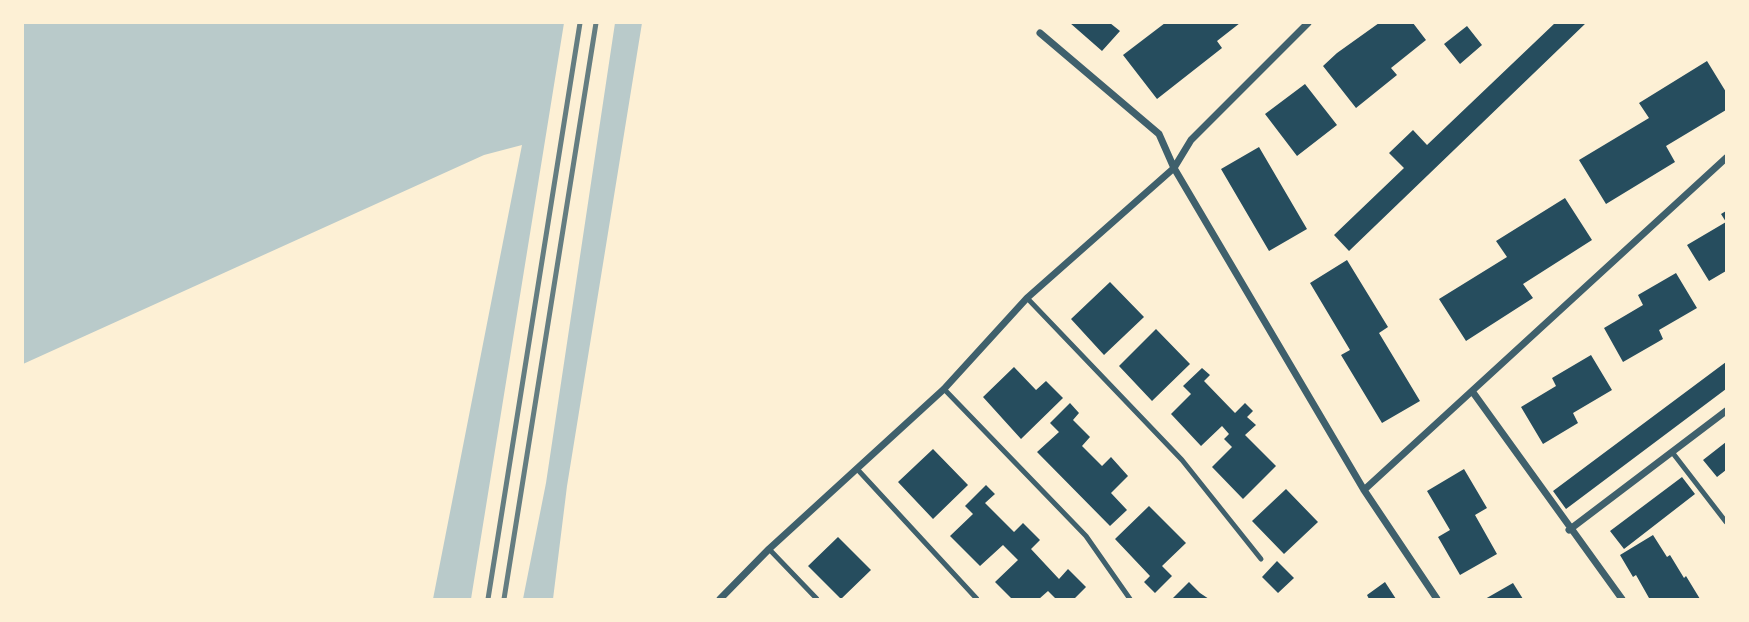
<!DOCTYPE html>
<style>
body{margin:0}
#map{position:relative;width:1749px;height:622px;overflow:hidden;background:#fdf0d5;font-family:Roboto,sans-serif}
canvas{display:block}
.frame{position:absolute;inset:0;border:24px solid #fdf0d5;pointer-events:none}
</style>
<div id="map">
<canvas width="1749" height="622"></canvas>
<div class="frame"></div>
</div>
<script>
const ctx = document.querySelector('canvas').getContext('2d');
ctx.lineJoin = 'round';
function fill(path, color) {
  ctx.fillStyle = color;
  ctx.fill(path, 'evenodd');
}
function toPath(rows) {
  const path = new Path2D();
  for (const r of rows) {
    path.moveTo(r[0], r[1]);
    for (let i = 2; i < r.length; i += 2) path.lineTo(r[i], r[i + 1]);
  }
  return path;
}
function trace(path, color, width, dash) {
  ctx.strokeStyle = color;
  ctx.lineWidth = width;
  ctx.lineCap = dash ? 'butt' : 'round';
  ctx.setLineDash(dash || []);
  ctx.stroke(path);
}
fill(toPath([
 [23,23,564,23,471,599,433,599,522,145,484,155,23,364],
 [615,23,642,23,567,486,553,599,523,599,546,483]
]), '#b9caca');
fill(toPath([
 [1070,23,1110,23,1120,31,1102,51],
 [1165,23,1240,23,1217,41,1222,48,1157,99,1123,55],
 [1379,23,1413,23,1426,40,1391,68,1397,75,1356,108,1323,66,1337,53],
 [1555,23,1586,23,1349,251,1334,235,1404,168,1389,153,1413,130,1427,145],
 [1467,26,1482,45,1460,64,1444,44],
 [1707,61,1726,92,1726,110,1666,146,1675,162,1606,204,1579,160,1649,118,1639,103],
 [1305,84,1337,125,1297,156,1265,114],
 [1259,147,1307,229,1269,251,1221,169],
 [1565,198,1592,240,1523,284,1533,298,1466,341,1439,299,1507,257,1496,241],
 [1726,211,1726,271,1709,281,1687,245,1726,222,1721,214],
 [1347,260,1388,327,1379,333,1420,401,1382,423,1341,355,1350,350,1310,283],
 [1676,273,1697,308,1659,330,1663,339,1623,362,1604,328,1643,305,1638,295],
 [1110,282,1144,317,1104,355,1071,319],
 [1156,329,1190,364,1152,401,1119,366],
 [1591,355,1612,390,1573,413,1578,423,1543,444,1521,407,1556,386,1552,378],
 [1726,362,1726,389,1566,509,1553,491],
 [1014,367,1036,390,1046,381,1063,398,1021,439,983,397],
 [1202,368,1210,375,1204,381,1235,413,1245,403,1253,411,1247,417,1256,425,1245,435,1276,466,1243,499,1212,467,1232,447,1224,439,1229,434,1222,426,1201,446,1171,414,1191,394,1183,386],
 [1070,403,1079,413,1073,420,1090,437,1082,446,1102,466,1111,457,1128,476,1111,493,1127,510,1110,526,1037,452,1059,432,1050,423],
 [1726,442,1726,470,1717,477,1703,460],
 [933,449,968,485,933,519,898,482],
 [1464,469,1487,508,1475,515,1497,554,1460,575,1438,537,1450,530,1427,491],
 [1682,477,1695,494,1624,549,1610,531],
 [986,485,995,494,985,503,1014,532,1023,523,1040,540,1031,549,1059,579,1068,569,1086,587,1074,599,1056,599,1048,591,1039,599,1012,599,995,582,1018,560,1003,545,980,566,950,536,973,514,965,506],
 [1286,489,1318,522,1284,554,1252,521],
 [1149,506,1186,543,1162,566,1172,576,1155,593,1144,582,1150,576,1115,539],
 [1653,535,1667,557,1670,555,1684,578,1686,576,1700,599,1649,598,1636,575,1633,577,1620,555],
 [838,537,871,570,841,599,808,566],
 [1277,561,1294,578,1278,593,1262,577],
 [1189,582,1200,593,1209,599,1172,599],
 [1385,582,1396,599,1369,599,1367,595],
 [1513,583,1523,599,1485,599]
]), '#264d5e');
trace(toPath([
 [1027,298,1182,460,1261,559],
 [944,389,1086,536,1130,599],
 [1672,452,1726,522],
 [858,470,977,599],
 [769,549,817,599]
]), '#3f606c', 5);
trace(toPath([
 [1040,33,1159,134,1174,168,1364,490,1437,599],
 [1472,391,1622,599],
 [1364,490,1726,158],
 [1569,530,1726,411],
 [720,599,769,549,944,389,1027,298,1174,168,1191,140,1308,23]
]), '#3f606c', 7);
trace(toPath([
 [488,599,580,23],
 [504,599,596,23]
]), '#657d81', 5);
</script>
